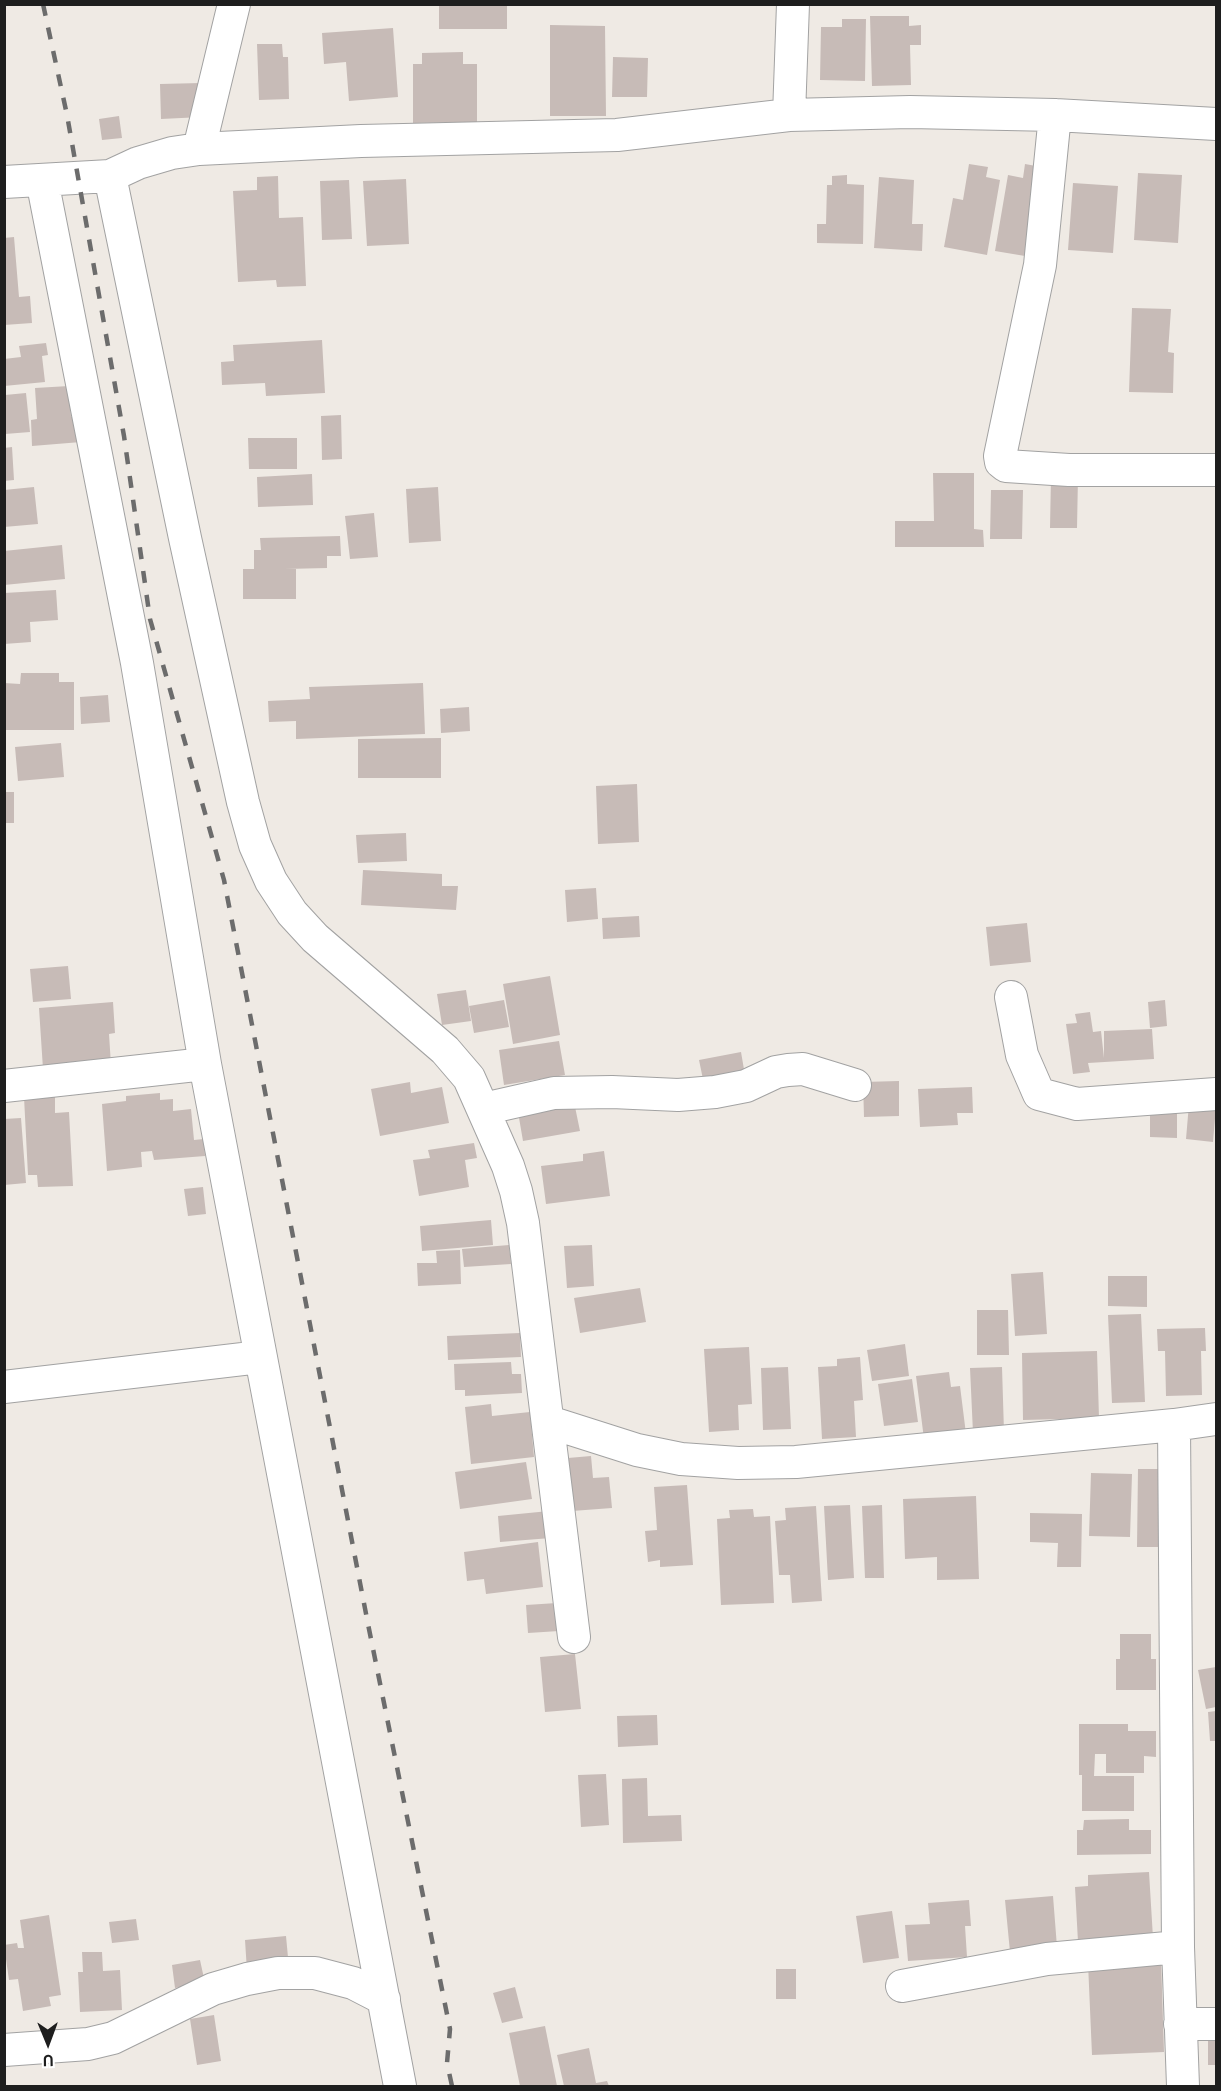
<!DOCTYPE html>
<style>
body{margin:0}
#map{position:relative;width:1221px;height:2091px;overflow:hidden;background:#efeae4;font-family:Ubuntu,sans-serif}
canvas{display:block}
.frame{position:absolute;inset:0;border:6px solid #1e1e1e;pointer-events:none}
.north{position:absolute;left:18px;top:2013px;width:60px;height:60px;-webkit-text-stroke:4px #fff;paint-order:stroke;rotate:179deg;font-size:16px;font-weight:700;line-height:24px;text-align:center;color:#1e1e1e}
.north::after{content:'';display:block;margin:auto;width:21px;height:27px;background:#1e1e1e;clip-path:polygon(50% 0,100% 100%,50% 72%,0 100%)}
</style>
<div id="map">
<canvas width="1221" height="2091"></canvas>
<div class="frame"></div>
<div class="north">U</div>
</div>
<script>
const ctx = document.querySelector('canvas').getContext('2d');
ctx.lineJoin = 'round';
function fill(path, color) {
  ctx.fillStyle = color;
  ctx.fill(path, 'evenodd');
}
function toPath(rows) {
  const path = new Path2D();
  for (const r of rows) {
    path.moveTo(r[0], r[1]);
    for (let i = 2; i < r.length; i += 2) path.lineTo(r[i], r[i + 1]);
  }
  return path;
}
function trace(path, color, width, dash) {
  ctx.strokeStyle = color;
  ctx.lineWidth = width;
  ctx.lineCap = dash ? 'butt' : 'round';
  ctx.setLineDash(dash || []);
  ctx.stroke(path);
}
fill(toPath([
 [439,4,507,4,507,29,439,29],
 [870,16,909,16,909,26,921,25,921,45,910,45,911,85,872,86],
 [842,19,866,19,865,81,820,80,821,27,842,27],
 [550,25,605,26,606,116,550,116],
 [393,28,398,97,349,101,346,62,324,64,322,33],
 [257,44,282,44,283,57,288,57,289,99,259,100],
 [463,52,463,64,477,64,477,122,413,123,413,64,422,64,422,53],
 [613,57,648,58,647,97,612,97],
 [201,83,202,117,161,119,160,84],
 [119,116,122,138,102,140,99,119],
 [969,164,988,167,986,177,1000,180,987,255,944,247,953,198,963,200],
 [1025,164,1047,168,1031,257,995,251,1008,175,1023,178],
 [1138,173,1182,175,1178,243,1134,240],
 [847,175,847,184,864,185,863,244,817,243,817,224,826,224,827,185,832,185,832,176],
 [278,176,279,218,303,217,306,286,277,287,276,280,238,282,233,191,257,190,257,177],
 [879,177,914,180,912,224,923,224,922,251,874,248],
 [406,179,409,244,367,246,363,181],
 [349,180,352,239,322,240,320,181],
 [1073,183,1118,186,1113,253,1068,250],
 [14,237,19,297,30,296,32,323,4,325,4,238],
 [1132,308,1171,309,1168,352,1174,353,1173,393,1129,392],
 [322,340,325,393,266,396,265,383,222,385,221,362,234,361,233,345],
 [46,343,48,355,42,356,45,382,4,386,4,359,21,357,19,346],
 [69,386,71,417,79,416,81,442,32,446,31,420,37,419,35,388],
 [26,393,30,432,5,434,5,395],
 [341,415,342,459,322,460,321,416],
 [248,438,297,438,297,469,249,469],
 [12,447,14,480,4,481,4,448],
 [933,473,974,473,974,529,983,530,984,547,895,547,895,521,934,521],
 [312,474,313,505,258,507,257,477],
 [1051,476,1078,476,1077,528,1050,528],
 [34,487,38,524,4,527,4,490],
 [438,487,441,541,409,543,406,489],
 [991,490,1023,490,1022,539,990,539],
 [374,513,378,557,350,559,345,516],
 [340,536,341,556,327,556,327,568,285,569,296,569,296,599,243,599,243,569,254,569,254,550,261,550,260,538],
 [62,545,65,579,4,585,4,551],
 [56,590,58,620,30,622,31,642,4,644,4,593],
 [21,673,59,673,59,682,74,682,74,730,4,730,4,683,20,684],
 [423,683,425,734,296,739,296,721,269,722,268,701,310,699,309,687],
 [108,695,110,722,81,724,80,697],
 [469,707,470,731,441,733,440,709],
 [441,738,441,778,358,778,358,739],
 [61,743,64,777,18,781,15,747],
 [637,784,639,842,598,844,596,786],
 [4,792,14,792,14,823,4,823],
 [406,833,407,861,358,863,356,835],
 [363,870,442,874,442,886,458,886,456,910,361,905],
 [596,888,598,919,567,922,565,890],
 [639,916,640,937,603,939,602,918],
 [1027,923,1031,962,990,966,986,927],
 [68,966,71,999,33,1002,30,969],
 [550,976,560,1035,513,1044,503,984],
 [466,990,471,1021,442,1025,437,994],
 [504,1000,509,1027,474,1033,469,1006],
 [1165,1000,1167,1026,1150,1028,1148,1002],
 [113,1002,115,1033,109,1034,111,1065,43,1069,39,1008],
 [1090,1012,1093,1032,1101,1031,1104,1058,1104,1031,1152,1029,1154,1059,1088,1063,1090,1072,1073,1074,1066,1024,1077,1023,1075,1014],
 [559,1041,565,1075,504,1085,499,1050],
 [741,1052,746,1081,705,1089,699,1060],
 [899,1081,899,1116,864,1117,863,1082],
 [410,1082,411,1093,442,1087,449,1123,380,1136,371,1089],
 [972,1087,973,1113,957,1113,958,1125,920,1127,918,1089],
 [160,1093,160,1100,173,1099,173,1111,191,1109,194,1140,204,1139,205,1156,154,1160,152,1151,141,1152,142,1167,107,1171,102,1104,126,1101,126,1096],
 [55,1095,55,1113,69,1112,73,1186,38,1187,37,1175,28,1175,24,1097],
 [574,1102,580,1131,523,1141,518,1112],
 [1189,1104,1216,1107,1213,1142,1186,1139],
 [1150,1109,1177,1110,1177,1138,1150,1137],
 [21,1118,26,1183,4,1185,4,1119],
 [474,1143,477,1158,465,1160,469,1187,419,1196,413,1160,430,1158,428,1150],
 [604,1151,610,1196,546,1204,541,1166,583,1161,583,1154],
 [203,1187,206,1214,188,1216,184,1189],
 [491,1220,493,1245,422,1251,420,1226],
 [509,1245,511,1264,464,1267,462,1249],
 [592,1245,594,1286,567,1288,564,1246],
 [460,1250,461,1284,418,1286,417,1263,437,1263,436,1251],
 [1043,1272,1047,1334,1015,1336,1011,1274],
 [1108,1276,1147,1276,1147,1307,1108,1306],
 [640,1288,646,1322,580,1333,574,1298],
 [977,1310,1008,1310,1009,1355,977,1355],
 [1141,1314,1145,1402,1112,1403,1108,1315],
 [1205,1328,1206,1351,1201,1351,1202,1395,1166,1396,1165,1351,1158,1351,1157,1329],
 [520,1333,521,1357,448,1360,447,1336],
 [905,1344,909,1376,872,1381,867,1350],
 [749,1347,752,1404,738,1405,739,1430,709,1432,704,1349],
 [1097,1351,1099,1418,1023,1420,1022,1353],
 [860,1357,863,1400,854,1401,856,1437,822,1439,818,1367,837,1366,837,1359],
 [511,1362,512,1374,521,1374,522,1393,465,1396,465,1390,455,1390,454,1364],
 [788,1367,791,1429,763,1430,761,1368],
 [1002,1367,1004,1432,973,1433,970,1368],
 [949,1372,951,1387,960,1386,966,1434,924,1439,916,1376],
 [912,1379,918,1422,884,1426,878,1384],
 [491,1404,492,1416,530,1412,534,1457,471,1464,465,1407],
 [591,1456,593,1478,609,1477,612,1508,572,1511,568,1458],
 [526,1462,532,1499,460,1509,455,1472],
 [1138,1469,1162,1469,1166,1547,1137,1547],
 [1091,1473,1132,1474,1130,1537,1089,1536],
 [687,1485,693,1565,660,1567,660,1560,648,1562,645,1531,657,1530,654,1487],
 [976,1496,979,1579,937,1580,937,1557,905,1559,903,1499],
 [850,1505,854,1578,828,1580,824,1506],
 [882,1505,884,1578,865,1578,862,1506],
 [816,1506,822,1601,792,1603,790,1575,779,1575,775,1521,786,1520,785,1508],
 [753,1509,754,1517,770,1516,774,1603,721,1605,717,1519,730,1518,729,1510],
 [549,1511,551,1538,500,1542,498,1516],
 [1030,1513,1082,1514,1081,1567,1057,1567,1058,1543,1030,1542],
 [538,1542,543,1587,486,1594,484,1579,467,1581,464,1552],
 [557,1603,559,1631,528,1633,526,1605],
 [1120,1634,1151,1634,1151,1659,1156,1659,1156,1690,1116,1690,1116,1659,1120,1659],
 [575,1654,581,1709,545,1712,540,1657],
 [1216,1667,1216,1707,1206,1709,1198,1670],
 [1216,1711,1216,1741,1210,1741,1208,1712],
 [657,1715,658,1745,618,1747,617,1716],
 [1079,1724,1128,1724,1128,1731,1156,1731,1156,1757,1144,1756,1144,1773,1106,1773,1106,1754,1095,1754,1094,1776,1134,1776,1134,1811,1082,1811,1082,1775,1079,1775],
 [606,1774,609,1825,581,1827,578,1775],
 [647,1778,648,1816,681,1815,682,1841,623,1843,622,1779],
 [1129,1819,1129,1830,1151,1830,1151,1854,1077,1855,1077,1830,1083,1830,1084,1820],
 [1149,1872,1153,1938,1078,1942,1075,1887,1088,1886,1088,1875],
 [1053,1896,1057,1947,1010,1952,1005,1900],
 [969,1900,971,1926,965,1926,967,1957,908,1961,905,1925,930,1924,928,1903],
 [892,1911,899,1958,863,1963,856,1916],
 [49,1915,61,1995,49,1997,51,2006,23,2011,18,1979,9,1980,4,1945,17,1943,18,1948,24,1948,20,1920],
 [136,1919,139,1940,112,1943,109,1922],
 [286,1936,289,1968,247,1971,245,1940],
 [82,1952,102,1952,103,1971,120,1970,122,2010,80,2012,78,1972,83,1972],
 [200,1960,205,1983,175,1988,172,1965],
 [1161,1960,1164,2052,1092,2055,1088,1963],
 [776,1969,796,1969,796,1999,776,1999],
 [515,1987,523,2018,502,2023,493,1993],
 [214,2015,221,2061,197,2065,190,2019],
 [545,2026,557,2086,520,2086,509,2033],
 [1208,2033,1216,2033,1216,2065,1208,2065],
 [589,2048,596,2083,607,2081,609,2086,564,2086,557,2055]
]), '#c7bbb7');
const minor = toPath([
 [789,115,793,4],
 [1055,115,1040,265,1000,456,1001,462,1006,466,1069,470,1216,470],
 [199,149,234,4],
 [110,176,185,538,243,802,255,845,271,881,292,913,315,938,445,1050,469,1078,508,1166,516,1191,523,1223,574,1637],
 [42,180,137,663,205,1064,400,2086],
 [4,182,110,176,138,163,172,153,199,149,361,141,617,135,789,115,910,112,1055,115,1216,124],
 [1011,997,1022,1055,1039,1094,1077,1104,1216,1094],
 [4,1086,205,1064],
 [483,1109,554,1093,612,1092,678,1095,715,1092,746,1086,776,1072,788,1070,803,1069,855,1085],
 [4,1387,260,1357],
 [549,1422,637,1450,681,1459,738,1463,796,1462,1174,1425,1216,1419],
 [1174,1425,1178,1947,1183,2086],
 [902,1986,1047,1959,1178,1947],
 [1180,2024,1216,2024],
 [4,2050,88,2044,113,2038,213,1989,247,1979,278,1973,315,1973,353,1983,384,1999]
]);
trace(minor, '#a2a2a2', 34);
trace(minor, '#fff', 32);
trace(toPath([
 [43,4,67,115,124,436,150,619,224,880,368,1624,450,2029,447,2063,452,2086]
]), '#6c6c6c', 4.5, [12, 12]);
</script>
